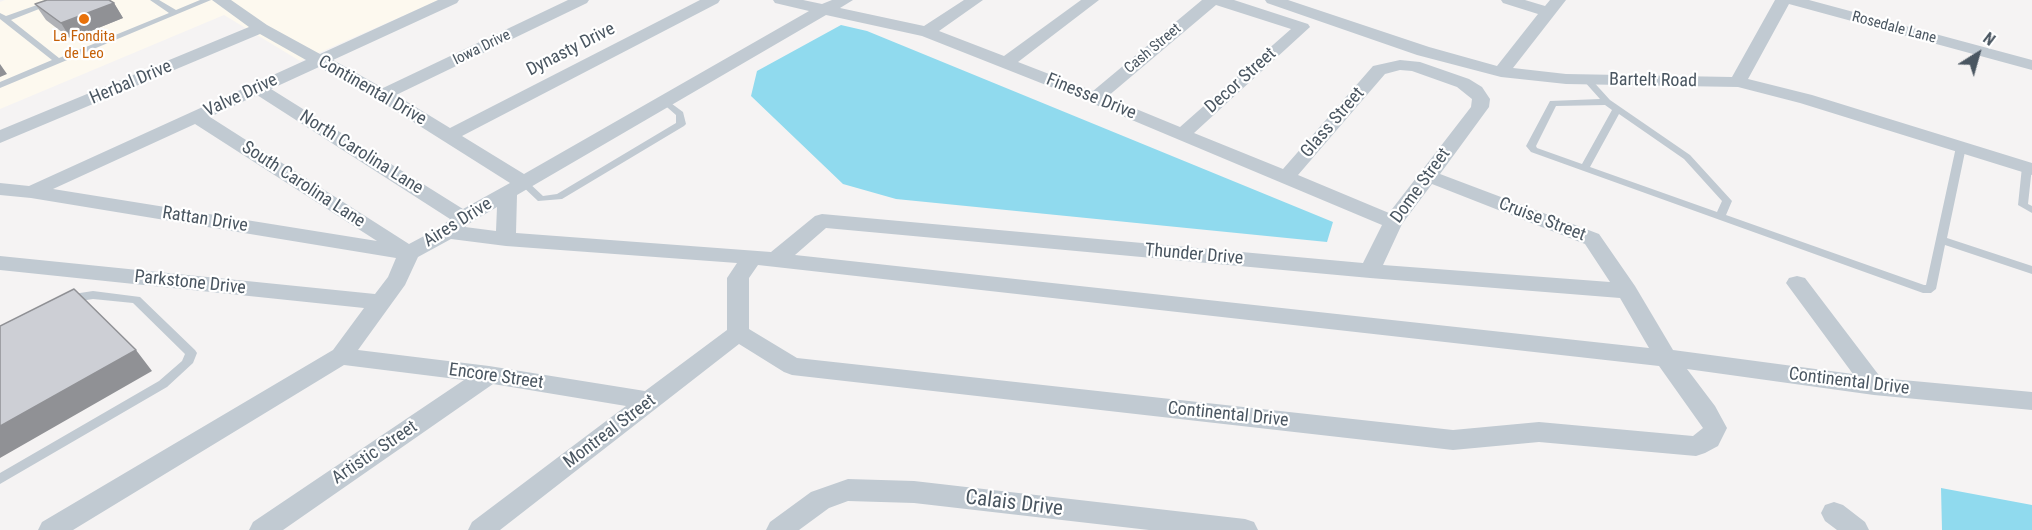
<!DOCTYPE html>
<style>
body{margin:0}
#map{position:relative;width:2032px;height:530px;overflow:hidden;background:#f5f3f3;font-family:"Roboto Condensed",sans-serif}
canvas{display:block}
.north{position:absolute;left:1948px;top:24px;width:60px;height:60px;-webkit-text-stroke:4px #fff;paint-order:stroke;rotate:37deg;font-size:16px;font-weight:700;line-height:24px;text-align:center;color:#4a5661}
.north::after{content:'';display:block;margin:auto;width:21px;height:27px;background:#4a5661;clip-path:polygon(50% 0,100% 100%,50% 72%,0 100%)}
</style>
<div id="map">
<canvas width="2032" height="530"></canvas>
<div class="north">N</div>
</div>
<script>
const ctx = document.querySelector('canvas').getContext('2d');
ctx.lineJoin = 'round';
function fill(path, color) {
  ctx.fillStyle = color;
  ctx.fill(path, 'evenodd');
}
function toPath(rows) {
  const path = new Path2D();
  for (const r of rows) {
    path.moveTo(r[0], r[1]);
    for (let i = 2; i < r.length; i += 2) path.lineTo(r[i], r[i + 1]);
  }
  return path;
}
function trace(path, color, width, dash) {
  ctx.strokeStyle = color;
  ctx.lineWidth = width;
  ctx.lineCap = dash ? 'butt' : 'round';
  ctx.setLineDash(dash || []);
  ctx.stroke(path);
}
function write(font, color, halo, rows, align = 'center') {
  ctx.font = font + ' "Roboto Condensed",sans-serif';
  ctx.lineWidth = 4.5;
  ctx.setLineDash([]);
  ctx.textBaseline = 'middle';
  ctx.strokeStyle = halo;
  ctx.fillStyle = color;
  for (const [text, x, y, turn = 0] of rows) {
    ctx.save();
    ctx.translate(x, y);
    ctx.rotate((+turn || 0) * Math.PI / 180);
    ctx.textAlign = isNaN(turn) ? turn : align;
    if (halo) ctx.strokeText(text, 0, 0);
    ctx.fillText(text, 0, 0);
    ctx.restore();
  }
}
fill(toPath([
 [5,0,439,0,300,61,224,15,0,109,0,2]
]), '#fdf9ef');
fill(toPath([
 [841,25,867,31,1333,222,1327,242,896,199,843,184,751,96,757,71],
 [1941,488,2032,505,2032,530,1942,530]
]), '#90daee');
fill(toPath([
 [51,0,62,0,11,20,59,58,169,13,150,0,159,0,176,10,200,0,211,0,0,88,0,82,52,60,0,19,0,13,6,16,51,0],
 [1587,77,1590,78,1610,100,1690,155,1732,201,1726,215,1924,285,1926,285,1956,147,1958,145,1964,145,1966,147,1947,238,2032,266,2032,274,1945,245,1936,289,1931,293,1923,293,1531,152,1526,146,1550,101,1600,99,1583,80,1587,77],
 [1605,105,1612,110,1582,164,1537,148,1536,146,1556,106,1605,105],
 [1619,114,1684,159,1722,201,1717,212,1590,167,1619,114],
 [664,98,683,112,686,124,684,126,562,199,538,201,519,183,521,181,527,181,543,196,557,194,676,123,676,115,660,101,664,98],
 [2027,164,2032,167,2028,204,2032,206,2032,213,2018,205,2022,167,2027,164],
 [93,291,140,297,195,350,197,353,193,363,167,387,0,484,0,473,159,381,182,361,185,354,133,303,93,299,67,303,62,299,67,295,93,291]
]), '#c1cad2');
fill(toPath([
 [212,0,231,0,267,25,320,54,438,0,459,0,457,3,333,60,383,88,568,0,589,0,587,3,396,95,450,128,700,0,720,0,718,3,462,136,524,174,809,11,775,3,773,0,803,0,822,4,832,0,853,0,840,8,924,26,964,0,983,0,939,31,1004,56,1081,0,1099,0,1018,62,1093,91,1202,0,1234,0,1308,24,1310,27,1194,133,1283,169,1373,66,1400,60,1420,62,1469,79,1482,87,1490,99,1489,107,1440,174,1599,234,1635,286,1673,350,1853,374,1786,283,1789,278,1797,276,1805,278,1881,378,2032,392,2032,410,1874,395,1687,369,1715,406,1727,428,1718,446,1705,453,1696,456,1539,442,1453,450,792,375,784,372,739,344,500,530,468,530,472,522,626,406,493,384,283,530,249,530,253,522,464,380,344,365,73,530,38,530,42,522,333,350,364,308,0,270,0,256,375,294,388,277,396,258,31,198,0,195,0,183,29,186,306,60,260,34,0,143,0,130,249,27,212,0],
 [1216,5,1291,29,1180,127,1107,97,1216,5],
 [826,15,922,36,1089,102,1382,225,1363,263,822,214,815,216,771,252,516,233,517,195,826,15],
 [319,67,377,99,510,183,463,209,271,89,319,67],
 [1400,70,1412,71,1457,87,1472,99,1471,107,1389,213,1298,175,1385,74,1400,70],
 [257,95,450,219,441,227,409,244,210,117,257,95],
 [195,124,377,241,53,189,195,124],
 [1432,184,1585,244,1610,282,1383,265,1402,224,1432,184],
 [497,207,496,231,465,227,470,223,497,207],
 [826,228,1370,278,1620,298,1649,348,795,255,826,228],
 [451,239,506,246,737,263,727,278,727,330,645,391,489,366,358,350,405,285,418,257,451,239],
 [758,265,1659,366,1703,428,1693,436,1539,422,1453,430,797,358,749,329,749,278,758,265],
 [1265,0,1288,0,1429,47,1497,66,1538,14,1503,3,1501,0,1525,0,1545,6,1550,0,1566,0,1513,68,1566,74,1732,77,1775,0,1809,0,2032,60,2032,70,1789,4,1748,79,1812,95,2032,163,2032,175,1800,103,1738,87,1566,84,1501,77,1417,55,1267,3,1265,0],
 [848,479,914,481,1245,519,1254,522,1258,530,1149,530,914,503,848,501,829,508,799,530,766,530,770,522,811,492,848,479],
 [1834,502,1843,505,1865,522,1869,530,1837,530,1825,521,1821,513,1825,505,1834,502]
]), '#c1cad2');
fill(toPath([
 [114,3,123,18,71,39,46,20,35,4]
]), '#b0b2b7');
fill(toPath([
 [114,3,123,18,71,39,61,23],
 [0,64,7,74,0,77],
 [136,350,152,371,0,458,0,426]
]), '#909195');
const building = toPath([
 [47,0,109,0,114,3,61,23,35,4,47,0],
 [74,289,136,350,0,426,0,326,74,289]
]);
fill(building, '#cdcfd5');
trace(building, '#909195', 1.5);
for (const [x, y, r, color] of [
 [84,19,6,"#e8710a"]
]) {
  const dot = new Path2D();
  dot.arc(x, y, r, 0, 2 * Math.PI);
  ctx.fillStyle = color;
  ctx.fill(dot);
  trace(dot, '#fff', 2);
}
write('15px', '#4a5661', '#fff', [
 ["Rosedale Lane",1894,28,15],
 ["Iowa Drive",482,48,-26],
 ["Cash Street",1153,49,-40]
]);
write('15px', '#c56008', '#fff', [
 ["La Fondita",84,37],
 ["de Leo",84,54]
]);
write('18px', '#4a5661', '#fff', [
 ["Dynasty Drive",571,50,-27],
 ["Decor Street",1241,81,-42],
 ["Bartelt Road",1653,81,1],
 ["Herbal Drive",131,83,-23],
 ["Continental Drive",372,91,30],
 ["Valve Drive",241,96,-25],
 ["Finesse Drive",1091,97,22],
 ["Glass Street",1333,123,-49],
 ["North Carolina Lane",361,153,32],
 ["South Carolina Lane",303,185,33],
 ["Dome Street",1421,186,-54],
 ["Rattan Drive",205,220,9],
 ["Cruise Street",1542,220,21],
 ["Aires Drive",458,223,-32],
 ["Thunder Drive",1194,255,5],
 ["Parkstone Drive",190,283,6],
 ["Encore Street",496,377,8],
 ["Continental Drive",1849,382,7],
 ["Continental Drive",1228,415,6],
 ["Montreal Street",610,432,-37],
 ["Artistic Street",375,453,-34]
]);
write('21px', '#4a5661', '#fff', [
 ["Calais Drive",1014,504,7]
]);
</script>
